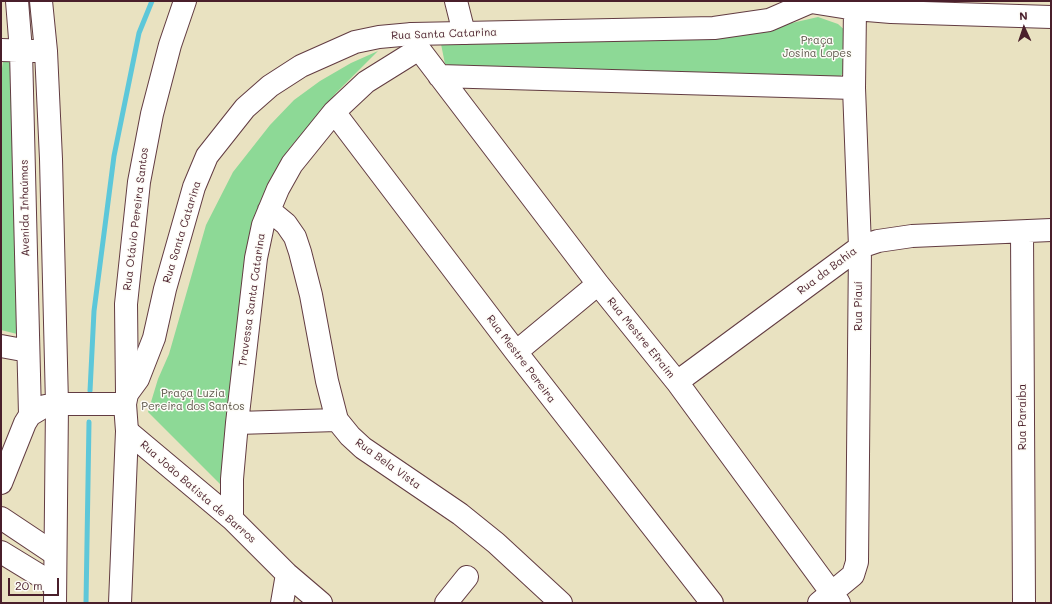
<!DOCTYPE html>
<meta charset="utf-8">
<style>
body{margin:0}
#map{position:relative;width:1052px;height:604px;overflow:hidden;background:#e9e2c1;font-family:Mali,sans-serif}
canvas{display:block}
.frame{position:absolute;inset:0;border:2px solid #4a1f2b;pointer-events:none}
.north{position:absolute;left:1004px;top:8px;width:40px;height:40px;-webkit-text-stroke:3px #fdfcf7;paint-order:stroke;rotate:357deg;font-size:11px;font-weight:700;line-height:16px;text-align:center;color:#4a1f2b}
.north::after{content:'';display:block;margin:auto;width:14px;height:18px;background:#4a1f2b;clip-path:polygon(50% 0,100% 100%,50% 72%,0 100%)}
.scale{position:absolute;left:8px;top:578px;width:51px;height:18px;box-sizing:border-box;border:2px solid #4a1f2b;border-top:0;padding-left:5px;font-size:12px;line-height:14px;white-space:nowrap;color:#4a1f2b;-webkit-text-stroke:3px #fdfcf7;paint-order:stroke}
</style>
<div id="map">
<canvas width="1052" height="604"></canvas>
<div class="frame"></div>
<div class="north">N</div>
<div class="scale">20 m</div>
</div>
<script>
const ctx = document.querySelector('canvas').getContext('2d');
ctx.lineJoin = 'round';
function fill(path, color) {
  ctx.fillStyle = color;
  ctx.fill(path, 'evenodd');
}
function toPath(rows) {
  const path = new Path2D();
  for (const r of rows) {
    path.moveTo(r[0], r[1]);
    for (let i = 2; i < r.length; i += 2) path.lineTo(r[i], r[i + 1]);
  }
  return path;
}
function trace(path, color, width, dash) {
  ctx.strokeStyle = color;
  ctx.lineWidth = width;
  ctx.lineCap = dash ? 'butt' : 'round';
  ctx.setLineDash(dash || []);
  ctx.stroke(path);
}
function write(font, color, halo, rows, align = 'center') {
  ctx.font = font + ' Mali,sans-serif';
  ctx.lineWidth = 3;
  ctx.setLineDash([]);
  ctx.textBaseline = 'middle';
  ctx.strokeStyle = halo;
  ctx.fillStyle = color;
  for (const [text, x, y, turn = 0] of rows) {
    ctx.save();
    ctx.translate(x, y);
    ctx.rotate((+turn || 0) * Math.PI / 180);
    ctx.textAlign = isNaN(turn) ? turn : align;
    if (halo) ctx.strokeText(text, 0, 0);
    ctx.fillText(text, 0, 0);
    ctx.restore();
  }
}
fill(toPath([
 [818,17,838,24,848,33,847,68,840,77,468,69,445,64,441,44,619,41,735,36],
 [378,51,336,93,288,150,267,195,225,489,148,412,158,379,169,354,206,225,233,172,270,125,294,100,320,81,351,63],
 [3,61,12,61,17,334,1,330,1,75]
]), '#8dd996');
trace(toPath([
 [90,391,94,311,114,156,139,33,152,1],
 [86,603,89,422]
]), '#5dc7d9', 5);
const minor = toPath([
 [17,1,21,51,30,415],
 [456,1,464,33],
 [811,2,855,9,891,12,1051,17],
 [412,34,419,49,598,284,677,382,839,603],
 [1,50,35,51],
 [439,76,854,88],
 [334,112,516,352,712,603],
 [269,210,286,224,295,237,300,252,311,295,327,381,337,420,350,436,363,448,460,514,496,543,561,603],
 [1022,232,1024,603],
 [1,346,28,351],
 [516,352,598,284],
 [677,382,860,247,878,241,912,236,1051,230],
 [127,394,126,304,139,182,152,114,170,45,185,1],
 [237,423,337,420],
 [127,431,232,519,287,574,321,603],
 [1,483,25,423,30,415,45,406,57,404,51,159,46,51,41,1],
 [1,518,55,554],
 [232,519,232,479,237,423,256,258,263,225,278,189,292,164,334,112,366,82,419,49],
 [1,552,55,585],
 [282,603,287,574],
 [446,603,467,577],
 [819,603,853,575,857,562,860,247,854,88,855,9]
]);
const major = toPath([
 [55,603,57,404,125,404],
 [120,603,127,431,125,404,127,394,138,379,154,338,165,289,194,187,207,156,245,108,270,86,301,66,355,42,379,37,412,34,714,28,769,20,813,1]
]);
trace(minor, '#623c42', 24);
trace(major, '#623c42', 24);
trace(minor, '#fff', 22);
trace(major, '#fff', 22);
write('11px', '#4a1f2b', '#fdfcf7', [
 ["Rua Santa Catarina",444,34,-2],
 ["Avenida Inhaúmas",25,208,-91],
 ["Rua Otávio Pereira Santos",136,219,-83],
 ["Rua Santa Catarina",182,232,-73],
 ["Rua da Bahia",827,271,-37],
 ["Travessa Santa Catarina",252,300,-82],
 ["Rua Piauí",859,306,-90],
 ["Rua Mestre Efraim",641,338,51],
 ["Rua Mestre Pereira",521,359,53],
 ["Rua Paraíba",1023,417,-90],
 ["Rua Bela Vista",388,464,36],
 ["Rua João Batista de Barros",198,492,41]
]);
write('11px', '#5e574b', '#fdfcf7', [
 ["Praça",817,41],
 ["Josina Lopes",817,54],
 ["Praça Luzia",193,394],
 ["Pereira dos Santos",193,407]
]);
</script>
